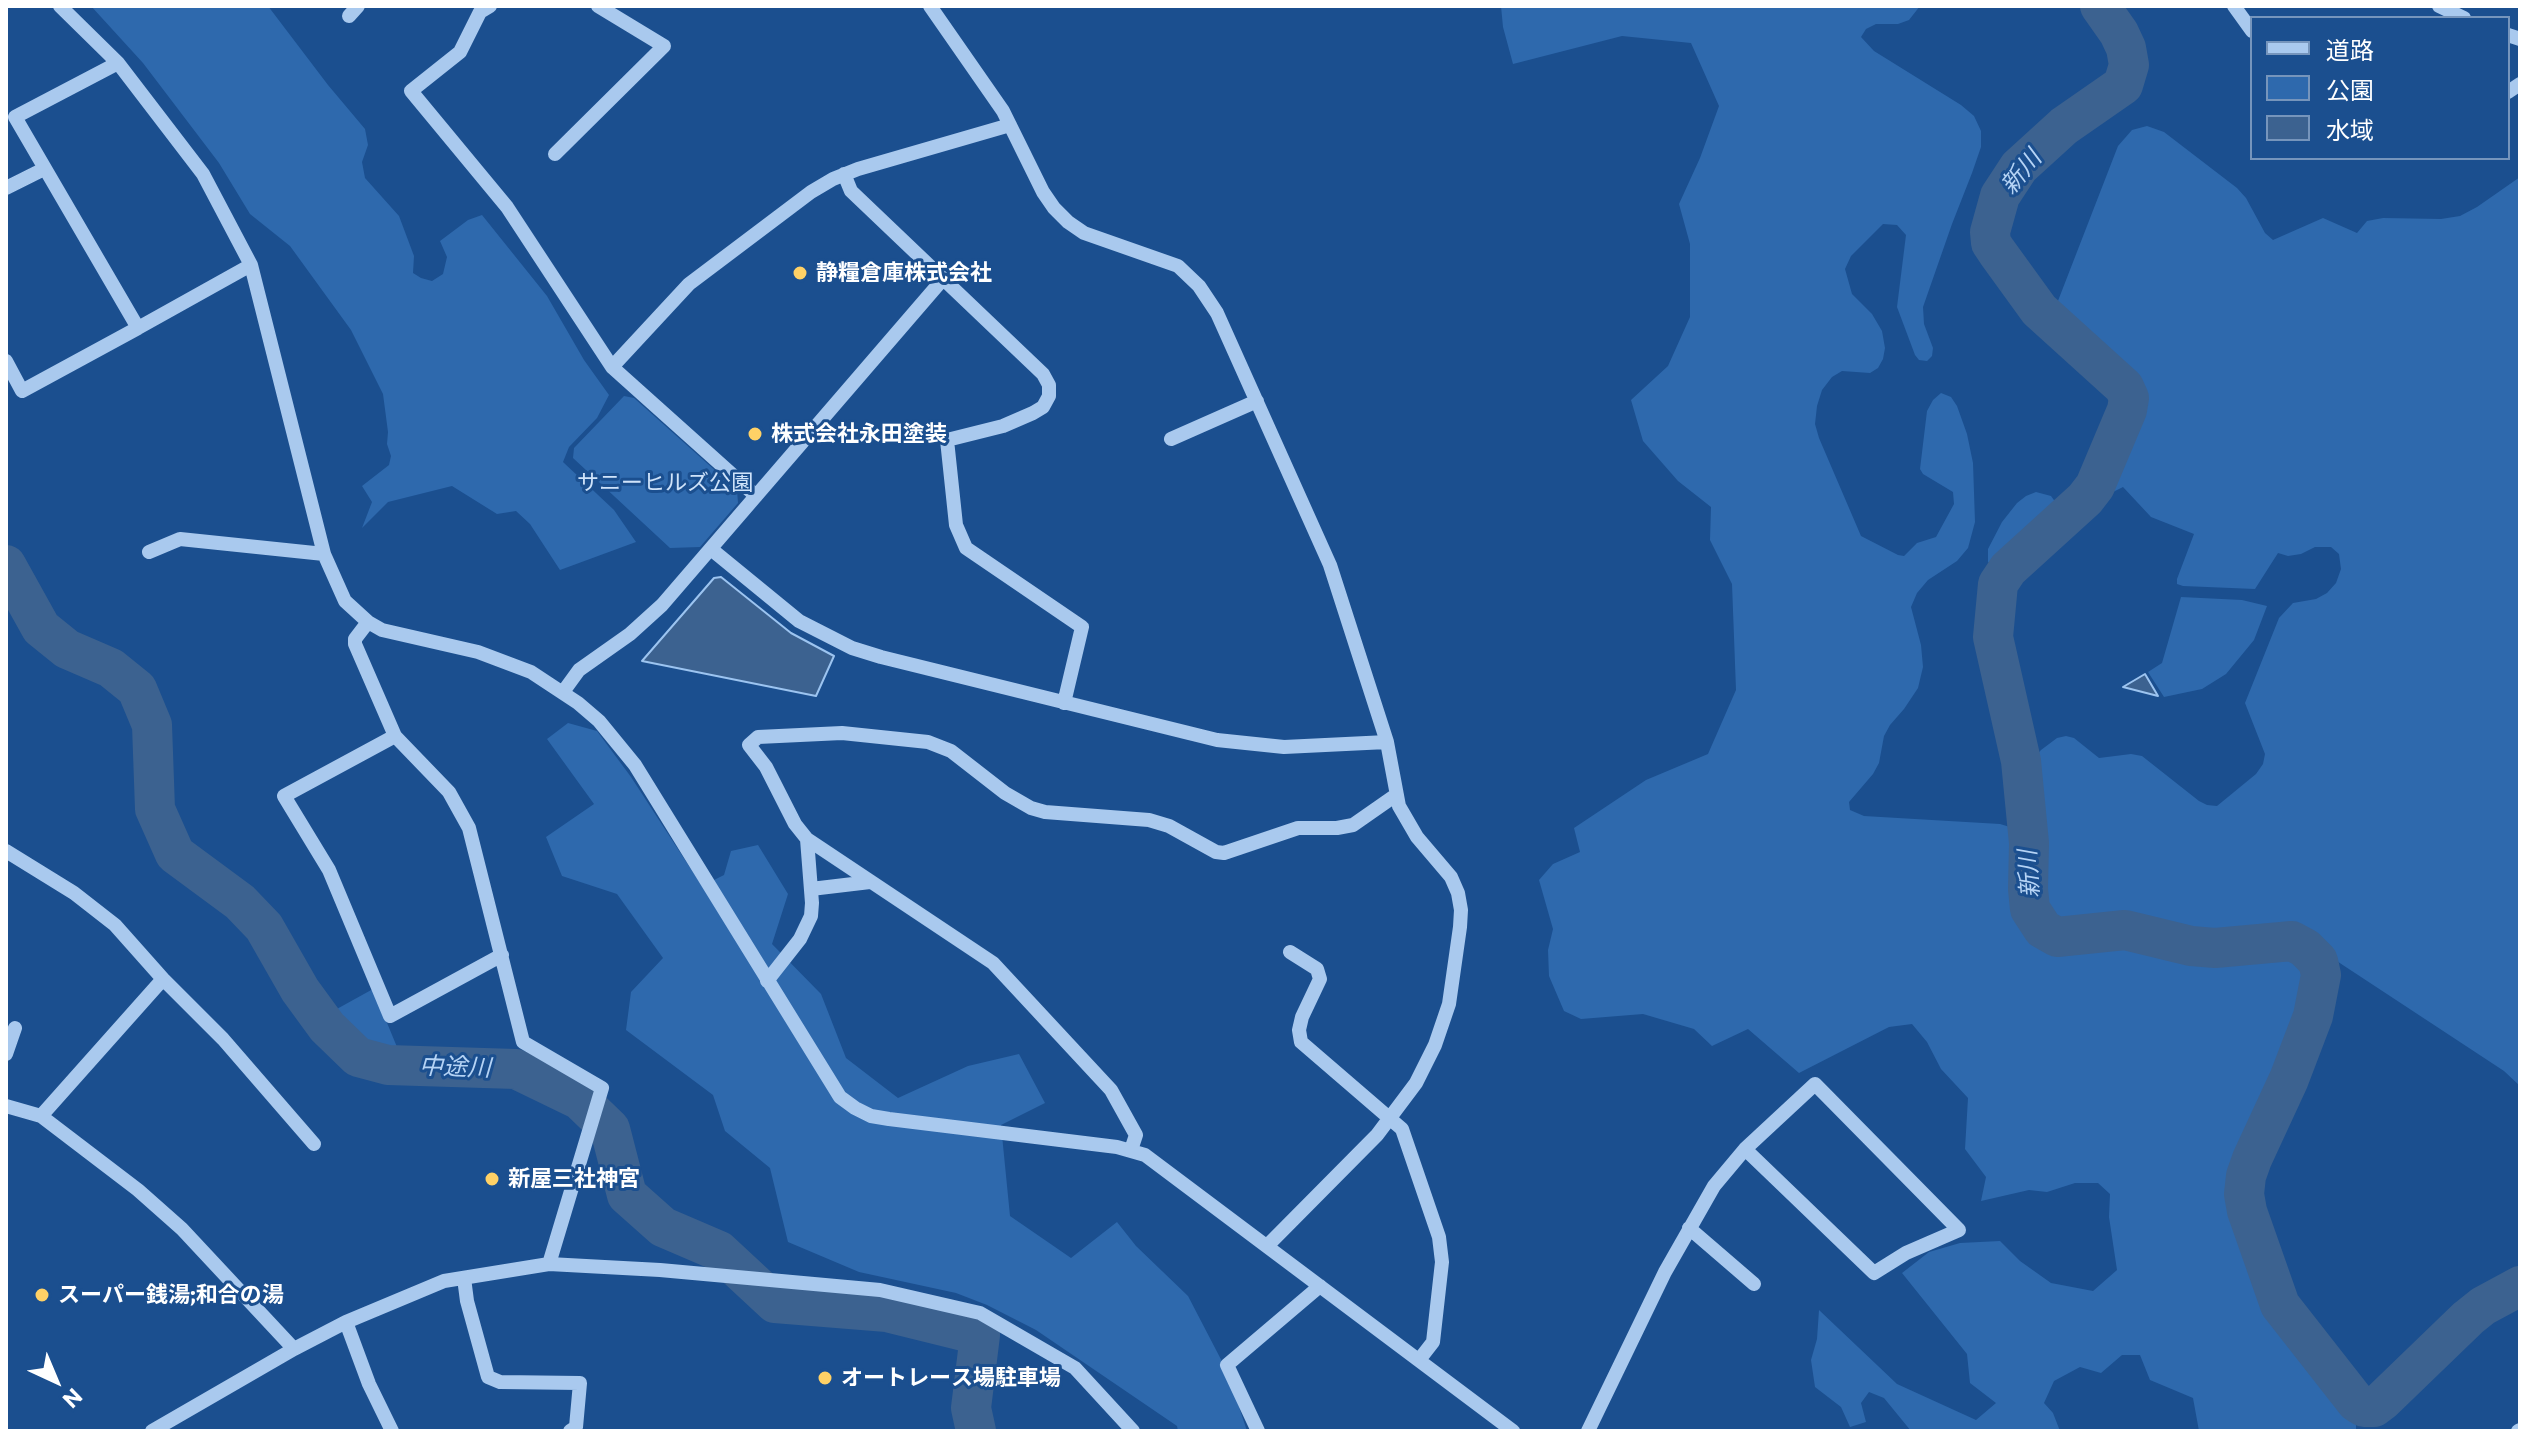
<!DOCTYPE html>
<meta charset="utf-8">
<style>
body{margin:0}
#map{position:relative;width:2526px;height:1437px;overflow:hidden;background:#1b4f8f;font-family:Commissioner,"Noto Sans JP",sans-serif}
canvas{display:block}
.frame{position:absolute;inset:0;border:8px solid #fff;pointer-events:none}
.legend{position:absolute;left:2250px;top:16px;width:260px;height:144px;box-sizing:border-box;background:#1b4f8f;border:2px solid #7695bc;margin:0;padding:10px 14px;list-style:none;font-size:24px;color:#fff}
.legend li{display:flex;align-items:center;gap:16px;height:40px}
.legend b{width:40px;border:2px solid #7695bc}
.north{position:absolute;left:16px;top:1341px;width:80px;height:80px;-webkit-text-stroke:6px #1b4f8f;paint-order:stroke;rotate:136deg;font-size:22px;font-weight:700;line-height:32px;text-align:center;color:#fff}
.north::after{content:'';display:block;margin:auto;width:28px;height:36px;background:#fff;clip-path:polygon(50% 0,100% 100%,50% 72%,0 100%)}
</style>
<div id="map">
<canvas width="2526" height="1437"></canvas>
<div class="frame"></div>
<ul class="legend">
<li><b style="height:10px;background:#a9c9ee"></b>道路</li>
<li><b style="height:22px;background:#2e69ad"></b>公園</li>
<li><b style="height:22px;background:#3c6290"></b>水域</li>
</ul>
<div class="north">N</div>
</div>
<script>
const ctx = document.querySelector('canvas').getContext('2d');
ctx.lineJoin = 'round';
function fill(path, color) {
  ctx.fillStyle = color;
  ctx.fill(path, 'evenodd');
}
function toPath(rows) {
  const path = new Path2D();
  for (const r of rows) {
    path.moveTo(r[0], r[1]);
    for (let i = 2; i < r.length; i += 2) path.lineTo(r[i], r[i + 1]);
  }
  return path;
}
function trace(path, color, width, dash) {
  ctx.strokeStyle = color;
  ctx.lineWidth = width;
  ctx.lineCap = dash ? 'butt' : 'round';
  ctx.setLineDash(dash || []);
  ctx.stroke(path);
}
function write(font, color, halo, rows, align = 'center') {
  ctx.font = font + ' Commissioner,"Noto Sans JP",sans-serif';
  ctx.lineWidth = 6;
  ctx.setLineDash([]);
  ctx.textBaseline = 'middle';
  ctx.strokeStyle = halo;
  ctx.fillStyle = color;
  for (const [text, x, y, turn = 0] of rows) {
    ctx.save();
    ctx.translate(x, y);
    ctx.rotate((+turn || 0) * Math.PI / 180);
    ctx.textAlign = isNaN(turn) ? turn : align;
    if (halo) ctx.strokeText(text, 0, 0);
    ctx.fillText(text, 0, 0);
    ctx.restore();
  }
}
fill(toPath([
 [91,6,268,6,328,85,365,129,368,145,362,162,365,178,399,216,414,256,413,273,421,278,432,281,443,274,447,257,440,241,468,220,482,215,547,296,584,360,609,395,597,418,569,447,563,462,614,510,636,542,560,570,530,524,516,511,497,514,452,486,388,502,362,528,372,502,362,486,389,465,391,456,387,444,388,432,383,394,351,330,290,246,250,214,219,163,143,63],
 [1501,6,1920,6,1909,20,1898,24,1876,24,1866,29,1861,37,1874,51,1961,105,1974,116,1981,131,1981,147,1972,173,1952,224,1923,307,1924,324,1933,348,1932,356,1927,361,1919,360,1915,355,1897,307,1906,235,1897,225,1883,224,1851,256,1845,269,1852,294,1872,314,1882,331,1885,348,1883,359,1878,368,1870,373,1842,371,1832,377,1822,390,1817,406,1815,424,1819,438,1861,536,1898,555,1904,556,1917,543,1936,537,1954,504,1953,492,1923,474,1920,469,1927,411,1933,400,1941,393,1951,397,1957,406,1967,434,1973,463,1975,522,1968,548,1957,561,1928,580,1917,593,1911,607,1921,645,1923,667,1918,688,1904,709,1890,725,1884,736,1879,763,1873,774,1849,802,1850,810,1864,816,2000,824,2010,827,2018,834,2020,843,2019,890,2023,912,2037,934,2044,941,2055,945,2125,938,2215,957,2291,949,2311,965,2312,975,2301,1026,2244,1156,2238,1174,2236,1194,2239,1214,2272,1309,2351,1408,2356,1419,2356,1431,2199,1431,2193,1398,2150,1380,2140,1355,2122,1355,2101,1373,2080,1367,2054,1381,2044,1403,2053,1413,2060,1431,1911,1431,1884,1398,1869,1392,1861,1403,1866,1422,1850,1427,1841,1407,1815,1387,1811,1360,1817,1339,1819,1310,1897,1384,1976,1420,1996,1403,1970,1383,1967,1354,1902,1273,1929,1252,1960,1243,2000,1241,2020,1261,2051,1283,2093,1291,2117,1270,2109,1217,2110,1194,2098,1183,2075,1183,2047,1192,2029,1190,1981,1201,1986,1177,1965,1149,1968,1098,1941,1069,1927,1042,1912,1024,1889,1027,1799,1073,1748,1029,1712,1046,1694,1029,1643,1014,1581,1019,1564,1011,1549,976,1548,950,1553,929,1539,880,1553,864,1580,852,1574,828,1646,780,1708,754,1736,690,1732,584,1710,540,1711,507,1678,481,1643,441,1631,400,1668,366,1690,317,1690,244,1679,204,1700,158,1719,106,1691,43,1622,36,1513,64,1503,27],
 [2147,126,2164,132,2237,188,2246,198,2265,233,2273,240,2323,218,2357,233,2367,221,2383,218,2441,219,2460,216,2477,207,2520,177,2520,1086,2504,1071,2320,950,2303,936,2285,932,2227,940,2204,939,2126,922,2058,929,2050,923,2039,906,2031,774,2035,757,2041,750,2057,738,2066,736,2074,738,2099,758,2131,754,2142,756,2199,801,2207,805,2217,806,2256,774,2263,764,2265,754,2245,703,2279,618,2293,603,2316,599,2327,593,2336,583,2341,569,2339,554,2331,547,2315,547,2301,554,2288,556,2278,553,2255,589,2183,586,2177,584,2177,579,2194,534,2151,517,2123,487,2113,492,2108,489,2108,478,2138,406,2138,397,2130,382,2066,325,2056,306,2118,146,2132,130],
 [624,396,634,398,737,490,738,503,700,547,670,548,573,458,574,448],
 [2036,492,2051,496,2056,503,2056,511,2052,517,2005,560,1993,565,1988,562,1988,549,2002,522,2017,503,2026,496],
 [2181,597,2242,600,2267,606,2254,640,2226,674,2202,689,2164,697,2148,672,2162,663],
 [568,723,597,731,631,777,702,886,724,875,731,851,758,845,788,894,772,944,821,994,846,1058,898,1098,968,1066,1019,1054,1045,1103,1001,1125,1010,1216,1071,1258,1117,1222,1136,1246,1188,1296,1227,1371,1247,1431,1178,1431,1177,1426,1036,1330,987,1305,956,1293,859,1272,788,1242,770,1168,725,1131,713,1095,626,1030,631,992,663,958,617,894,562,876,546,837,594,804,547,739],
 [373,989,397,1047,387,1053,332,1023,326,1015]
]), '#2e69ad');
const water = toPath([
 [721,577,791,633,834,656,816,696,642,661,714,578,721,577],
 [2145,674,2158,696,2123,687,2145,674]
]);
fill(water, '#3c6290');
trace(water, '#9cc4f0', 2);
trace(toPath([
 [2100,6,2119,33,2126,48,2129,65,2123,85,2064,126,2019,167,2000,196,1990,232,1991,243,1997,252,2039,310,2124,387,2129,398,2127,410,2095,486,2085,499,2008,569,1998,584,1993,637,2021,761,2029,843,2028,889,2030,909,2043,929,2057,937,2125,930,2191,946,2215,948,2292,941,2305,948,2318,961,2321,975,2313,1016,2289,1079,2252,1159,2246,1176,2244,1194,2247,1211,2280,1305,2356,1402,2364,1407,2374,1407,2382,1401,2468,1318,2483,1306,2520,1286],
 [6,565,41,628,67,649,111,668,137,689,152,725,155,809,175,854,240,902,264,927,300,990,327,1027,358,1057,388,1065,516,1069,580,1100,610,1129,627,1195,663,1227,719,1251,775,1303,887,1312,980,1335,971,1408,976,1431]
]), '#3c6290', 40);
trace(toPath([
 [60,6,118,63,203,174,251,265,324,554,345,601,368,622,382,630,478,652,531,672,578,703,599,721,635,765,840,1097,855,1108,871,1116,889,1119,1117,1147,1145,1155,1513,1431],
 [490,6,480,12,460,52,411,91,507,207,612,367,756,496],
 [930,6,1003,111,1043,192,1054,208,1068,222,1084,233,1178,266,1199,286,1217,313,1330,565,1387,742,1399,806,1417,837,1451,877,1458,893,1461,910,1460,927,1449,1004,1435,1045,1416,1083,1377,1135,1267,1246],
 [2234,6,2252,31],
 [2439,6,2464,18],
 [349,16,358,6],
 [2508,35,2520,39],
 [118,63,15,117,138,328,251,265],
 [2508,92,2520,84],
 [555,154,664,46,598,6],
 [844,174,851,191,1043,374,1049,385,1049,396,1043,407,1033,413,1003,426,947,440,956,525,966,548,1082,627,1064,703],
 [6,188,44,169],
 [6,361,22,391,138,328],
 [612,367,689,284,811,192,833,179,858,169,1010,125],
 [1171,439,1257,401],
 [711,549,799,621,852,648,881,657,1217,740,1284,747,1387,742],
 [149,552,180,539,324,554],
 [368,622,355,639,355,644,395,736,449,792,469,828,523,1042,602,1088,549,1264],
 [563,692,579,670,630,634,662,605,943,279],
 [395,736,284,796,329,870,390,1016,502,955],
 [6,851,74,893,115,925,163,979,223,1039,314,1144],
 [811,889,870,882],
 [1290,952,1317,969,1320,979,1302,1017,1299,1030,1301,1042,1402,1129,1439,1237,1442,1262,1433,1342,1419,1360],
 [163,979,41,1116,138,1190,182,1229,294,1349],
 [767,981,800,939,811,916,812,903,807,839],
 [6,1054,15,1028],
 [6,1106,41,1116],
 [1131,1150,1136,1135,1111,1090,993,963,807,839,795,824,766,767,749,745,758,737,842,733,928,742,951,751,1005,793,1031,808,1045,812,1149,820,1169,826,1216,852,1224,853,1298,828,1337,828,1353,825,1396,795],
 [1689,1228,1754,1284],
 [464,1278,467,1301,488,1377,500,1382,580,1383,576,1427,570,1431],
 [346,1322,369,1384,392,1431],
 [152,1431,294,1349,346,1322,444,1281,549,1264,660,1270,880,1290,980,1313,1075,1368,1133,1431],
 [1258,1431,1227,1365,1320,1286],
 [1588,1431,1665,1272,1714,1186,1745,1149,1815,1084,1959,1230,1906,1253,1874,1273,1745,1149],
 [2518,1431,2520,1430]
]), '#a9c9ee', 14);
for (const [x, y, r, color] of [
 [800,273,8,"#ffd166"],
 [755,434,8,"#ffd166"],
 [492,1179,8,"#ffd166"],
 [42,1295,8,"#ffd166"],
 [825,1378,8,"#ffd166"]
]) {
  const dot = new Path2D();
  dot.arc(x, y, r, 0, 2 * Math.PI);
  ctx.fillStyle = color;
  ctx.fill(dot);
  trace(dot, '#1b4f8f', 3);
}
write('bold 22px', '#fff', '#1b4f8f', [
 ["静糧倉庫株式会社",816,273],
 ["株式会社永田塗装",771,434],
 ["新屋三社神宮",508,1179],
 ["スーパー銭湯;和合の湯",58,1295],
 ["オートレース場駐車場",841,1378]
], 'left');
write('22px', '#cfe3fa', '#1b4f8f', [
 ["サニーヒルズ公園",665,483]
]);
write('italic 24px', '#b5d3f5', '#1b4f8f', [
 ["新川",2021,172,-51],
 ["新川",2029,874,-94],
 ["中途川",455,1067,2]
]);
</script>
